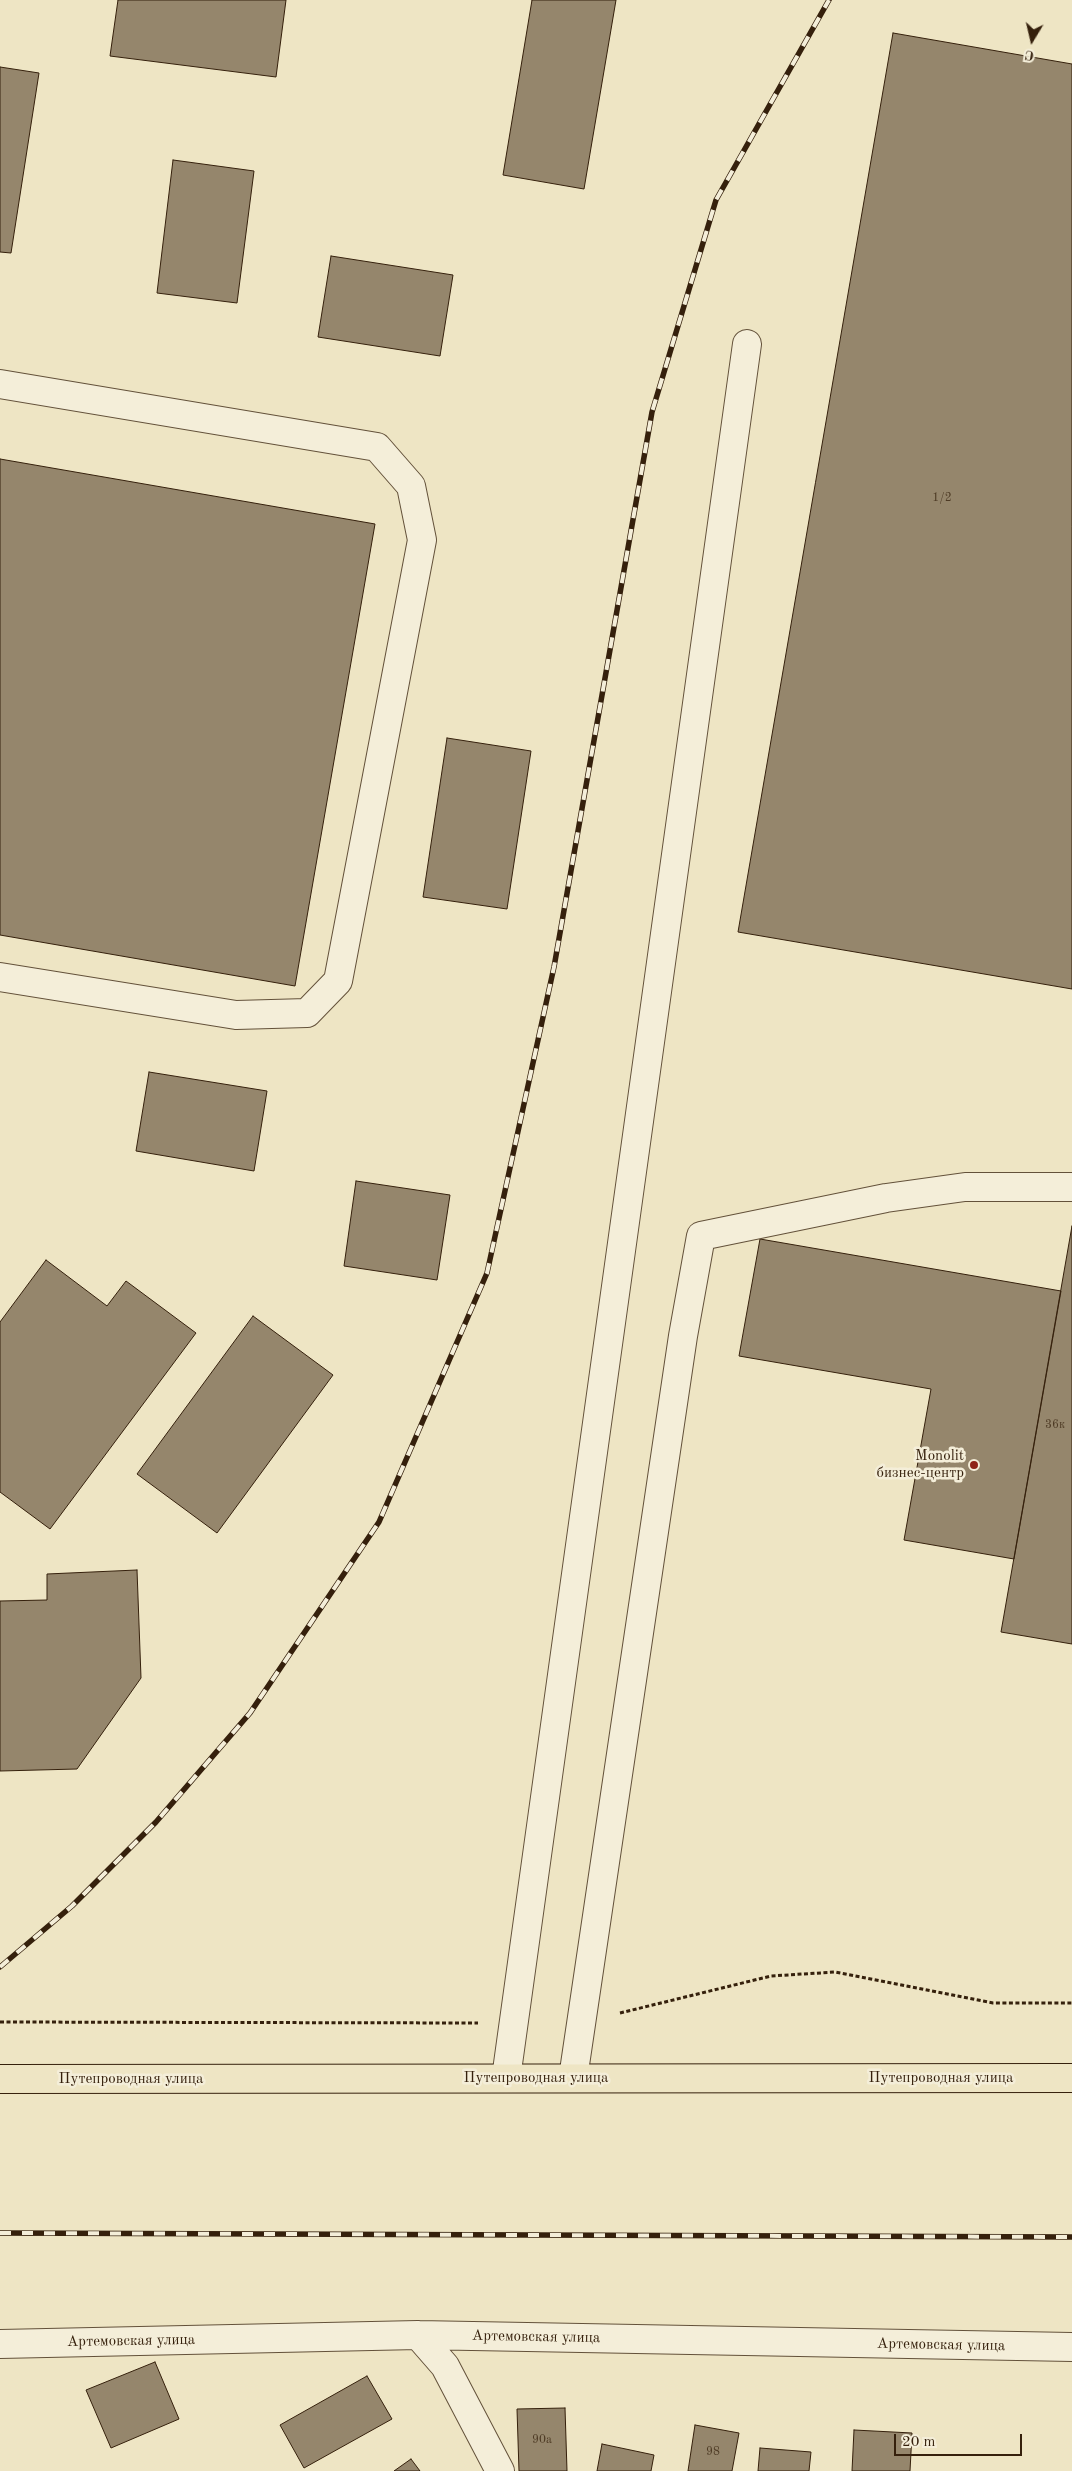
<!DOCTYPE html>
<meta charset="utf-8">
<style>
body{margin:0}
#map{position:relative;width:1072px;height:2471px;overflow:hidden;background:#eee5c4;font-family:"Old Standard TT",serif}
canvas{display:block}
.north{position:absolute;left:1007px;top:15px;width:50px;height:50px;-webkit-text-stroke:4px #f4eed9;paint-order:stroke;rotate:189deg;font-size:14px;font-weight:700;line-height:20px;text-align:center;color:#35200c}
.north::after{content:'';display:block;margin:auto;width:18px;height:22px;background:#35200c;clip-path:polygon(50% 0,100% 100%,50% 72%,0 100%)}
.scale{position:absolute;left:894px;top:2434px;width:128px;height:22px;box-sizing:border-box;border:2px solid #35200c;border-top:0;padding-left:6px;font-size:15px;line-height:18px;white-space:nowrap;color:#35200c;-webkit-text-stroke:4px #f4eed9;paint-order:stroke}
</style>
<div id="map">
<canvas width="1072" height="2471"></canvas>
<div class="north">С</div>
<div class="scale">20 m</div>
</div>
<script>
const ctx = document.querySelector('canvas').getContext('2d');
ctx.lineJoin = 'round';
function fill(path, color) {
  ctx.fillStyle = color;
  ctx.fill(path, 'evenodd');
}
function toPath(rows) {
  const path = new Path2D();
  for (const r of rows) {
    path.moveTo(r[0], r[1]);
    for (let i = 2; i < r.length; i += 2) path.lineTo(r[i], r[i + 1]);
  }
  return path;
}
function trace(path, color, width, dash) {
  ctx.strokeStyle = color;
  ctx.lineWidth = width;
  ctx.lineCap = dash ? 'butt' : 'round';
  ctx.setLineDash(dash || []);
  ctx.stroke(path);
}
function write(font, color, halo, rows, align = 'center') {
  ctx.font = font + ' "Old Standard TT",serif';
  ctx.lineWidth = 5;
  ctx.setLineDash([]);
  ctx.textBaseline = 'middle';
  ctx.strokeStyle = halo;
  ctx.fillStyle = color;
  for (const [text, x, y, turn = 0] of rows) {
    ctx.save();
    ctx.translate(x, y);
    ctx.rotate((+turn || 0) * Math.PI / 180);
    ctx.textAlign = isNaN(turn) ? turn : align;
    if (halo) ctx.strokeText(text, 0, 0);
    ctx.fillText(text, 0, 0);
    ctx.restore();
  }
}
const building = toPath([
 [118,0,286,0,276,77,110,56,118,0],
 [532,0,616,0,584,189,503,175,532,0],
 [893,33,1072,64,1072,989,738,932,893,33],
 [0,67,39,73,11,253,0,252,0,67],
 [173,160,254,171,237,303,157,293,173,160],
 [331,256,453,275,440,356,318,337,331,256],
 [0,459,375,524,295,986,0,935,0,459],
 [447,738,531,751,507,909,423,897,447,738],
 [149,1072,267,1091,254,1171,136,1151,149,1072],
 [356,1181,450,1195,437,1280,344,1266,356,1181],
 [1072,1226,1072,1644,1001,1632,1072,1226],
 [760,1239,1061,1291,1014,1559,904,1540,931,1389,739,1356,760,1239],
 [46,1260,107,1306,126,1281,196,1333,50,1529,0,1492,0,1322,46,1260],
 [253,1316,333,1375,217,1533,137,1474,253,1316],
 [137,1570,141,1678,77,1769,0,1771,0,1601,47,1600,47,1574,137,1570],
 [155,2362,179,2419,111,2448,86,2390,155,2362],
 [367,2376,392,2419,304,2468,280,2425,367,2376],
 [565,2408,567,2471,519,2471,517,2409,565,2408],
 [695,2425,739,2433,732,2471,688,2471,695,2425],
 [854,2430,912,2433,910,2471,852,2471,854,2430],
 [602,2444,654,2455,651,2471,597,2471,602,2444],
 [760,2448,811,2452,809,2471,758,2471,760,2448],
 [411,2459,420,2471,394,2471,411,2459]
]);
fill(building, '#95866c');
trace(building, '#35200c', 1);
const minor = toPath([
 [0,384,377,447,411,486,422,540,338,981,307,1013,236,1015,0,977],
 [506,2078,747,344],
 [573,2078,683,1336,701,1236,886,1198,965,1187,1072,1187],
 [418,2335,445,2366,500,2471],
 [0,2344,418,2335,1072,2347]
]);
const major = toPath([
 [0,2079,1072,2078]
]);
trace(minor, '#63513a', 30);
trace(major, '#35200c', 30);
trace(toPath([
 [620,2013,771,1976,835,1972,993,2003,1072,2003],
 [0,2022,478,2023]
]), '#35200c', 3, [4, 2.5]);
trace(minor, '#f4eed9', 28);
trace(major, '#eee5c4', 28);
const rail = toPath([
 [0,1967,72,1906,156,1822,250,1713,379,1522,487,1273,554,967,652,412,716,200,829,0],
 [0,2233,1072,2237]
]);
trace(rail, '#35200c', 5.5);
trace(rail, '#f4eed9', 4, [11]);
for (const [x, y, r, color] of [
 [974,1465,5,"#8f2418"]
]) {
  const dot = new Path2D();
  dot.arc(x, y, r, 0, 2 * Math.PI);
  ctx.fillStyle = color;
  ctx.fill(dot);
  trace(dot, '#f4eed9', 2);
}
write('12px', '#4d3a24', null, [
 ["1/2",942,498],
 ["36к",1055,1425],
 ["90а",542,2440],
 ["98",713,2452]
]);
write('15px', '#35200c', '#f4eed9', [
 ["Monolit",964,1456],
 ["бизнес-центр",964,1473]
], 'right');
write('15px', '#35200c', '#f4eed9', [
 ["Путепроводная улица",536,2078],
 ["Путепроводная улица",941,2078],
 ["Путепроводная улица",131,2079],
 ["Артемовская улица",536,2337,1],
 ["Артемовская улица",131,2341,-1],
 ["Артемовская улица",941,2345,1]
]);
</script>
